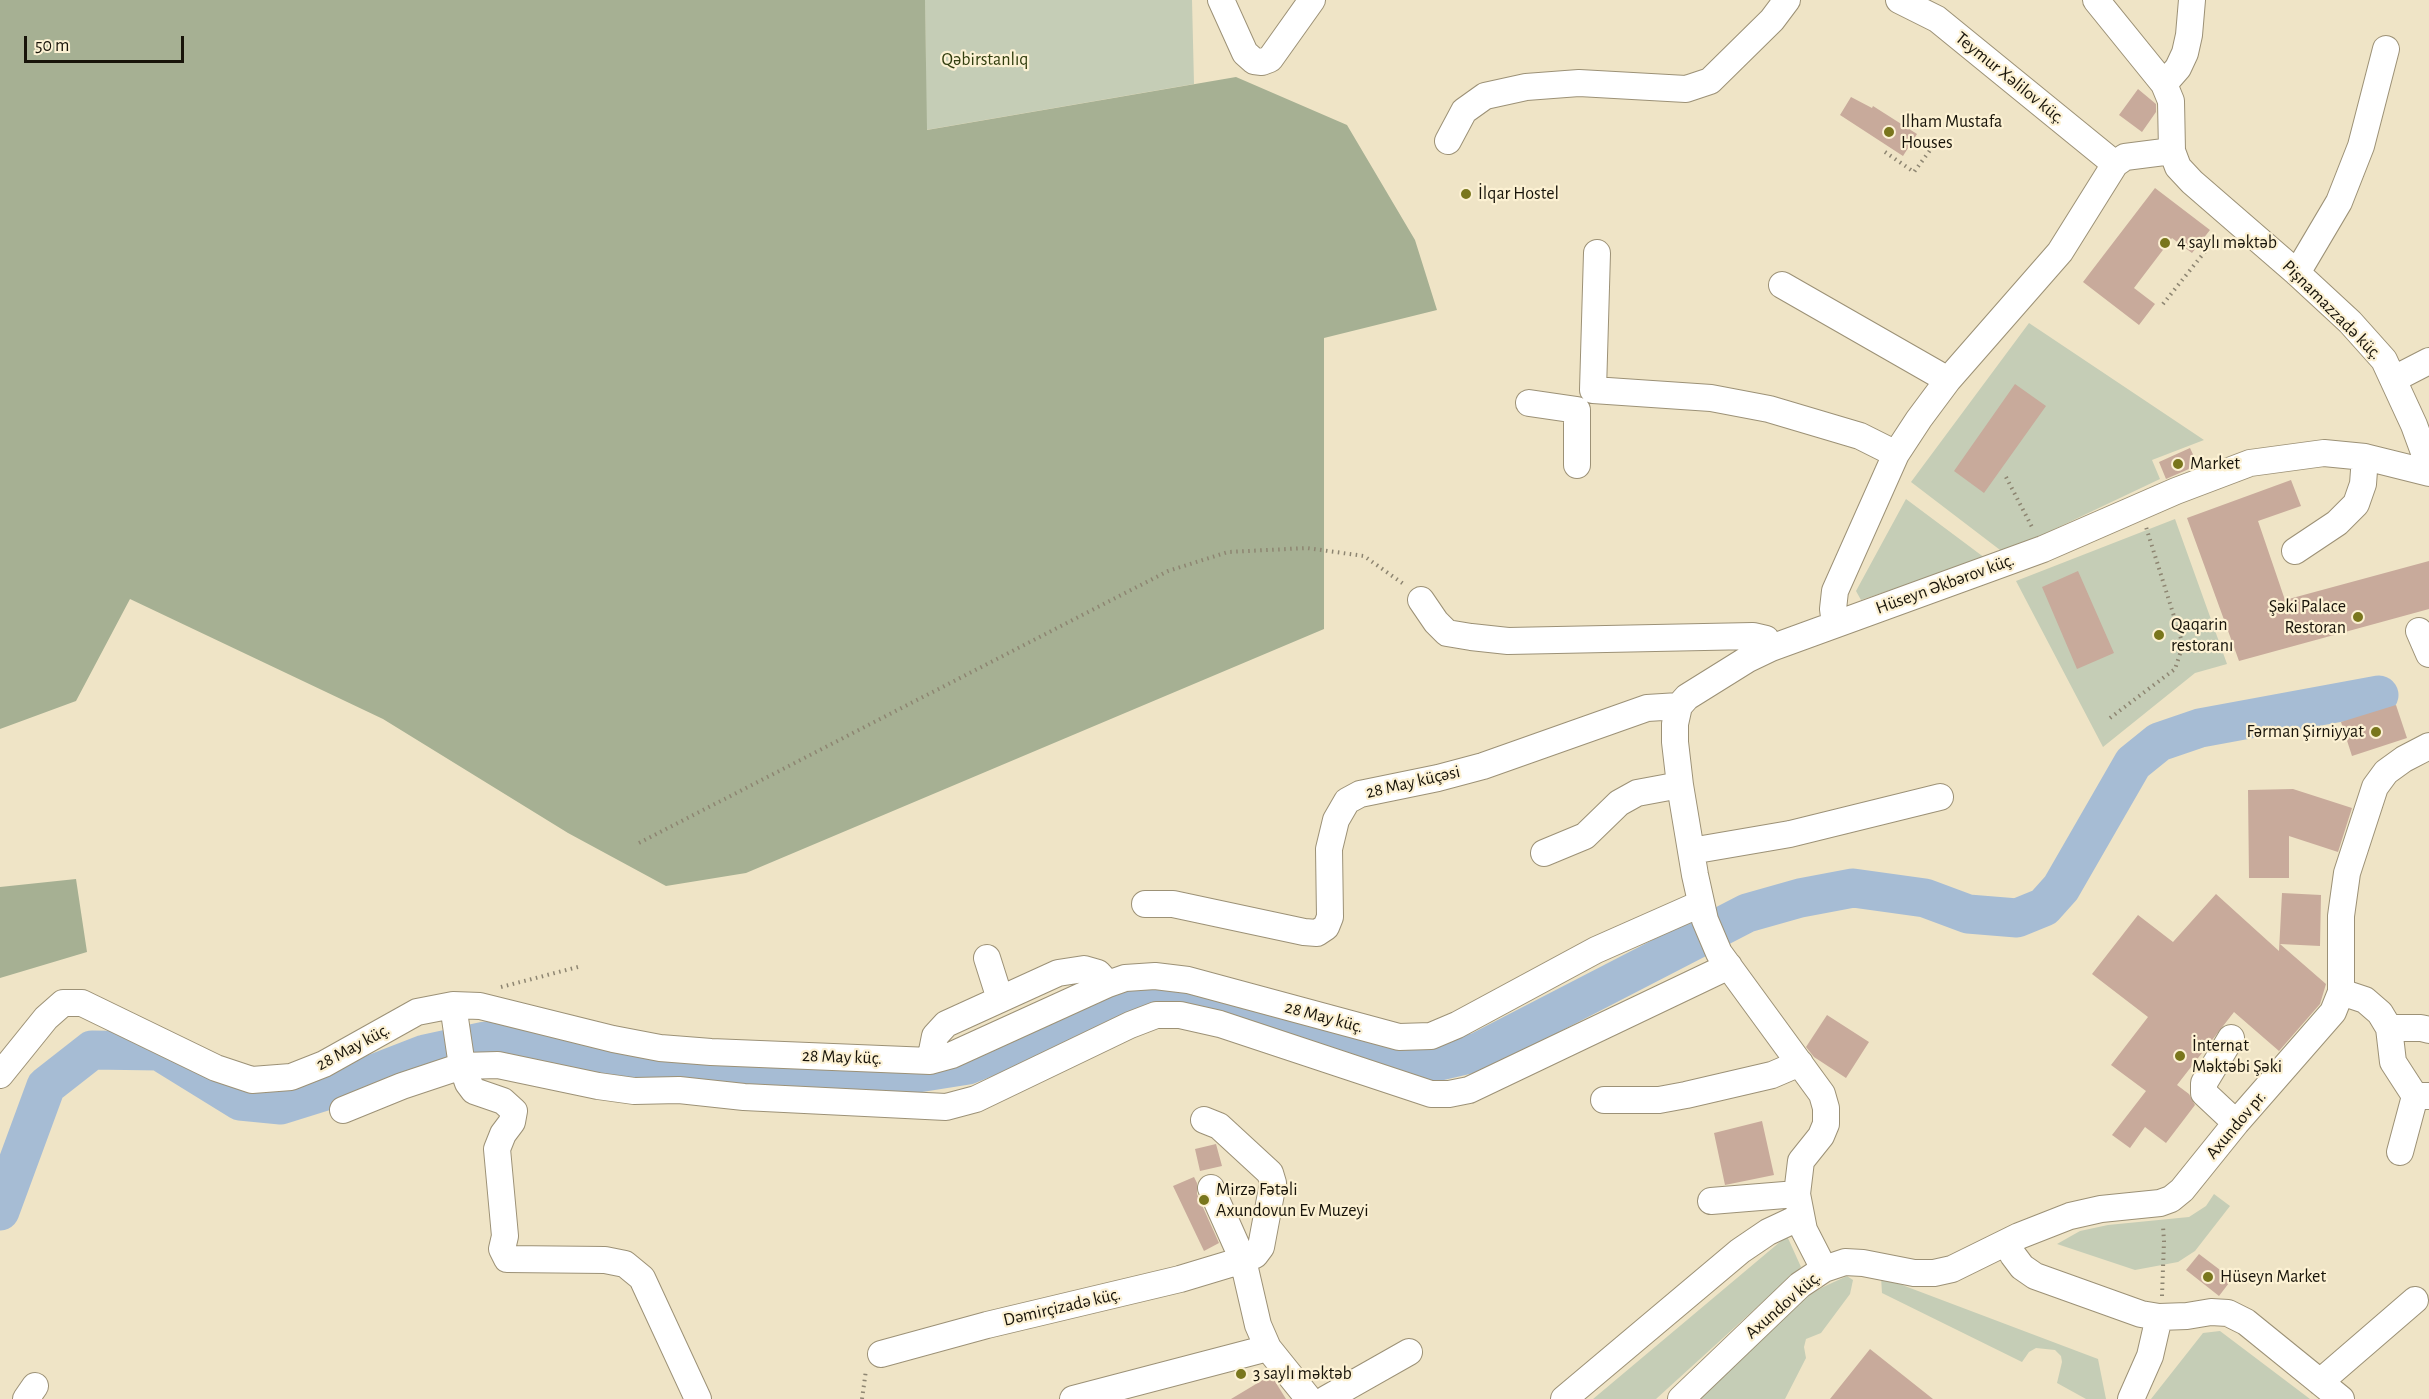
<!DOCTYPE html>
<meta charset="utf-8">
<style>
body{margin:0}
#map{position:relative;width:2429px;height:1399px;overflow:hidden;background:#efe4c6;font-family:"Alegreya Sans",sans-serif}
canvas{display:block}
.scale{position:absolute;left:24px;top:36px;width:160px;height:27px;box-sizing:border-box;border:3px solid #18140a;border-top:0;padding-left:8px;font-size:18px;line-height:21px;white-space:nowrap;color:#18140a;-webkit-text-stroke:4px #fcf1d3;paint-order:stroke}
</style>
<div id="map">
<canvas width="2429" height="1399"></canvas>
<div class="scale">50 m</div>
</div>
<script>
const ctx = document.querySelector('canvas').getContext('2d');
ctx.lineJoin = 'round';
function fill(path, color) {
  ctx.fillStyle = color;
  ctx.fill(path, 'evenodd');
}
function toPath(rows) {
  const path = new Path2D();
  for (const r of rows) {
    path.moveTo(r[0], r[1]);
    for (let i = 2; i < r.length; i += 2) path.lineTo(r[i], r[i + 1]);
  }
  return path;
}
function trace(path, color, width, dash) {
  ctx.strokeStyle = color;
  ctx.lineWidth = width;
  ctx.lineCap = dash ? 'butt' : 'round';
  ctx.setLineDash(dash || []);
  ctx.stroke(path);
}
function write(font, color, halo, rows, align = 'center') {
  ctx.font = font + ' "Alegreya Sans",sans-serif';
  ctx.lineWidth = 4.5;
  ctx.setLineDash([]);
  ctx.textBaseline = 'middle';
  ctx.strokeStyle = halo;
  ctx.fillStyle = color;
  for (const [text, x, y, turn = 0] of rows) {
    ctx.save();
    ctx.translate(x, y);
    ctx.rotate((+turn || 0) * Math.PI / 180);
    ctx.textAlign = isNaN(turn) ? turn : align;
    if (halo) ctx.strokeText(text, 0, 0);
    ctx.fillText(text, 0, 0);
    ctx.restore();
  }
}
fill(toPath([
 [925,0,1192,0,1194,84,926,130],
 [2029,323,2204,440,2152,460,2160,479,2004,553,1911,482],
 [1906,499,1985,558,1861,600,1856,591],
 [2175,519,2227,664,2195,673,2103,747,2016,581],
 [2214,1194,2230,1206,2195,1251,2178,1262,2135,1270,2057,1244,2080,1231,2108,1225,2189,1217,2206,1206],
 [1787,1236,1801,1267,1656,1399,1593,1399],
 [1847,1276,1853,1280,1850,1294,1821,1333,1806,1339,1804,1347,1806,1358,1785,1399,1699,1399,1797,1303,1821,1288],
 [1881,1277,2098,1359,2106,1399,2086,1399,2057,1383,2062,1362,2061,1356,2055,1350,2036,1348,2029,1352,2022,1362,1882,1293],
 [2220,1331,2310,1399,2151,1399,2203,1333]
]), '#c5cdb6');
fill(toPath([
 [0,0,925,0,927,130,1236,77,1347,125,1415,240,1437,310,1324,338,1324,629,746,873,666,886,568,833,383,719,130,599,76,701,0,729],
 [76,879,87,952,0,978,0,887]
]), '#a6b093');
trace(toPath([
 [0,1211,46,1086,92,1050,159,1051,240,1101,281,1105,345,1085,425,1054,485,1041,602,1062,701,1072,820,1076,905,1075,968,1065,1064,1026,1145,998,1211,1002,1399,1060,1431,1063,1478,1052,1747,913,1800,898,1853,888,1925,898,1968,914,2017,918,2044,907,2061,888,2133,763,2159,742,2200,728,2379,695]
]), '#a6bcd4', 39);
fill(toPath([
 [2138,89,2156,104,2156,112,2142,132,2119,115],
 [1851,97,1872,108,1873,106,1917,134,1903,156,1840,115],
 [2155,188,2210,230,2192,253,2172,238,2134,288,2155,304,2139,325,2083,282],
 [2015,384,2046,406,1984,493,1954,471],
 [2190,448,2198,465,2166,479,2159,462],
 [2291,480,2301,506,2258,521,2285,600,2429,561,2429,609,2239,661,2187,518],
 [2078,571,2114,653,2077,669,2042,587],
 [2396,705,2407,738,2352,756,2341,722],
 [2293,789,2352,808,2338,852,2289,836,2289,878,2249,878,2248,790],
 [2282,893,2321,895,2320,946,2280,944,2326,984,2320,1004,2279,1051,2234,1012,2177,1085,2189,1094,2195,1105,2166,1143,2145,1127,2130,1148,2112,1135,2146,1091,2111,1065,2148,1017,2092,974,2138,915,2173,942,2216,894,2279,951],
 [1827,1015,1869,1042,1846,1078,1814,1057,1806,1047],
 [1762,1121,1774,1175,1725,1185,1714,1133],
 [1216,1144,1222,1166,1200,1171,1195,1149],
 [1194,1177,1197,1183,1197,1194,1219,1243,1204,1251,1173,1186],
 [2199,1254,2232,1279,2219,1296,2186,1270],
 [1870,1349,1933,1399,1830,1399],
 [1271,1375,1286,1399,1231,1399]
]), '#c8aa9b');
const minor = toPath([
 [1221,0,1245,53,1254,61,1262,62,1270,59,1312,0],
 [1899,0,1937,19,2115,164],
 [2096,0,2164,84,2171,101,2172,151,2178,167,2192,182,2297,273,2350,322,2384,360,2414,425,2429,466],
 [2164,84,2178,68,2185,53,2189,35,2192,0],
 [1448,141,1464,111,1485,96,1526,87,1579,83,1686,89,1710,81,1772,20,1787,0],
 [1597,253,1593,390,1711,398,1769,409,1860,436,1896,454],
 [2297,273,2339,202,2361,146,2386,49],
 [1782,285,1948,380],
 [2394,379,2429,361],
 [1529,403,1577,410,1577,465],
 [2295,551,2337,523,2356,504,2363,484,2365,457],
 [1421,600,1436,622,1447,633,1471,637,1508,641,1753,636,1766,639,1771,648],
 [1835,624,1833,609,1835,591,1896,454,1919,419,1948,380,2060,252,2115,164,2125,157,2172,151],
 [2419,631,2429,654],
 [1691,851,1790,834,1940,797],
 [1544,853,1585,836,1619,803,1637,793,1680,785],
 [1145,904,1173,904,1304,932,1317,933,1326,927,1330,917,1329,849,1336,820,1347,801,1360,794,1438,778,1483,766,1647,708,1679,706],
 [987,958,1000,999],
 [2341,992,2365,1000,2380,1013,2389,1028,2393,1062,2415,1096,2429,1096],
 [453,1005,462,1066,468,1083,474,1091,503,1101,514,1111,512,1122,503,1134,497,1149,505,1236,502,1249,507,1259,605,1260,625,1264,642,1278,698,1399],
 [2389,1028,2421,1028,2429,1030],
 [2231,1038,2204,1083,2204,1093,2236,1123],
 [930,1061,935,1036,946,1024,1058,973,1084,969,1098,973,1108,984],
 [0,1075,46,1018,63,1003,82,1003,216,1068,252,1080,291,1077,324,1064,417,1012,453,1005,480,1006,613,1039,660,1048,711,1052,930,1061,952,1055,1108,984,1125,978,1155,976,1188,980,1399,1037,1431,1036,1457,1025,1596,950,1700,904],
 [1604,1100,1659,1100,1686,1095,1772,1075,1800,1063],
 [343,1110,402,1086,462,1066,498,1065,598,1086,634,1091,679,1090,744,1097,946,1107,976,1099,1130,1025,1156,1015,1180,1015,1220,1024,1431,1094,1449,1094,1469,1090,1729,966],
 [1204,1120,1219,1126,1270,1173,1273,1183,1261,1247,1255,1255,1243,1260,1258,1325,1268,1348,1309,1399],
 [2400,1152,2415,1096],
 [1711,1201,1797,1194],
 [2007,1242,2013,1255,2022,1267,2035,1276,2141,1314,2159,1317,2187,1316,2211,1312,2228,1313,2246,1322,2341,1399],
 [1824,1269,1804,1230,1797,1194,1801,1161,1821,1136,1826,1124,1826,1108,1822,1094,1719,953,1705,920,1695,875,1680,785,1675,742,1675,724,1679,706,1687,697,1748,659,1771,648,2043,549,2176,491,2250,463,2324,453,2365,457,2429,473],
 [881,1354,987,1325,1180,1279,1243,1260,1211,1188],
 [2320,1382,2415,1300],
 [26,1399,35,1386],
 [1073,1399,1268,1348],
 [1326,1399,1409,1352],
 [1564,1399,1740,1251,1768,1232,1800,1217],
 [1681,1399,1800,1285,1824,1269,1845,1262,1863,1263,1914,1273,1934,1273,1952,1269,2019,1236,2070,1216,2101,1209,2160,1203,2171,1199,2182,1190,2236,1123,2333,1012,2341,992,2341,916,2347,873,2375,787,2386,772,2404,759,2429,746],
 [2131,1399,2150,1356,2159,1317]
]);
trace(minor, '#9c9176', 28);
trace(toPath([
 [1885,152,1914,172,1931,149],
 [2163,304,2219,234],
 [2006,477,2033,529],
 [2110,718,2175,669,2183,645,2146,527],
 [639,843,1168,571,1228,552,1307,548,1364,556,1405,585],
 [501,987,578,967],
 [2162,1296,2164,1241,2163,1226],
 [862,1399,866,1370]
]), '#8d8571', 4, [1.5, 4.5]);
trace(minor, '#fff', 26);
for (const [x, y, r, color] of [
 [1889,132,6,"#79761c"],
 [1466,194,6,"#79761c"],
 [2165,243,6,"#79761c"],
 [2178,464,6,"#79761c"],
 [2358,617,6,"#79761c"],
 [2159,635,6,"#79761c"],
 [2376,732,6,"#79761c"],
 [2180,1056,6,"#79761c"],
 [1204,1200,6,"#79761c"],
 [2208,1277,6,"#79761c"],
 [1241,1374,6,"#79761c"]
]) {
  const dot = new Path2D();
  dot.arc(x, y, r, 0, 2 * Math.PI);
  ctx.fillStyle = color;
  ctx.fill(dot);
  trace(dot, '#fcf1d3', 2);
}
write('18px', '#323e0f', '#fcf1d3', [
 ["Qəbirstanlıq",985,60]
]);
write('18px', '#18140a', '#fcf1d3', [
 ["Teymur Xəlilov küç.",2010,78,39],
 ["Pişnamazzadə küç.",2332,310,45],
 ["Hüseyn Əkbərov küç.",1945,584,-20],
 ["28 May küçəsi",1413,782,-13],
 ["28 May küç.",1324,1017,15],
 ["28 May küç.",353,1047,-28],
 ["28 May küç.",842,1057,2],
 ["Axundov pr.",2236,1125,-50],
 ["Axundov küç.",1783,1305,-41],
 ["Dəmirçizadə küç.",1062,1307,-13]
]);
write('18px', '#18140a', '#fcf1d3', [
 ["Ilham Mustafa",1901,122],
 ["Houses",1901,143],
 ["İlqar Hostel",1478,194],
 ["4 saylı məktəb",2177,243],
 ["Market",2190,464],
 ["Şəki Palace",2346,607,"right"],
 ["Restoran",2346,628,"right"],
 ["Qaqarin",2171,625],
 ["restoranı",2171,646],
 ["Fərman Şirniyyat",2364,732,"right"],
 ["İnternat",2192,1046],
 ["Məktəbi Şəki",2192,1067],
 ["Mirzə Fətəli",1216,1190],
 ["Axundovun Ev Muzeyi",1216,1211],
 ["Hüseyn Market",2220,1277],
 ["3 saylı məktəb",1253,1374]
], 'left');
</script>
